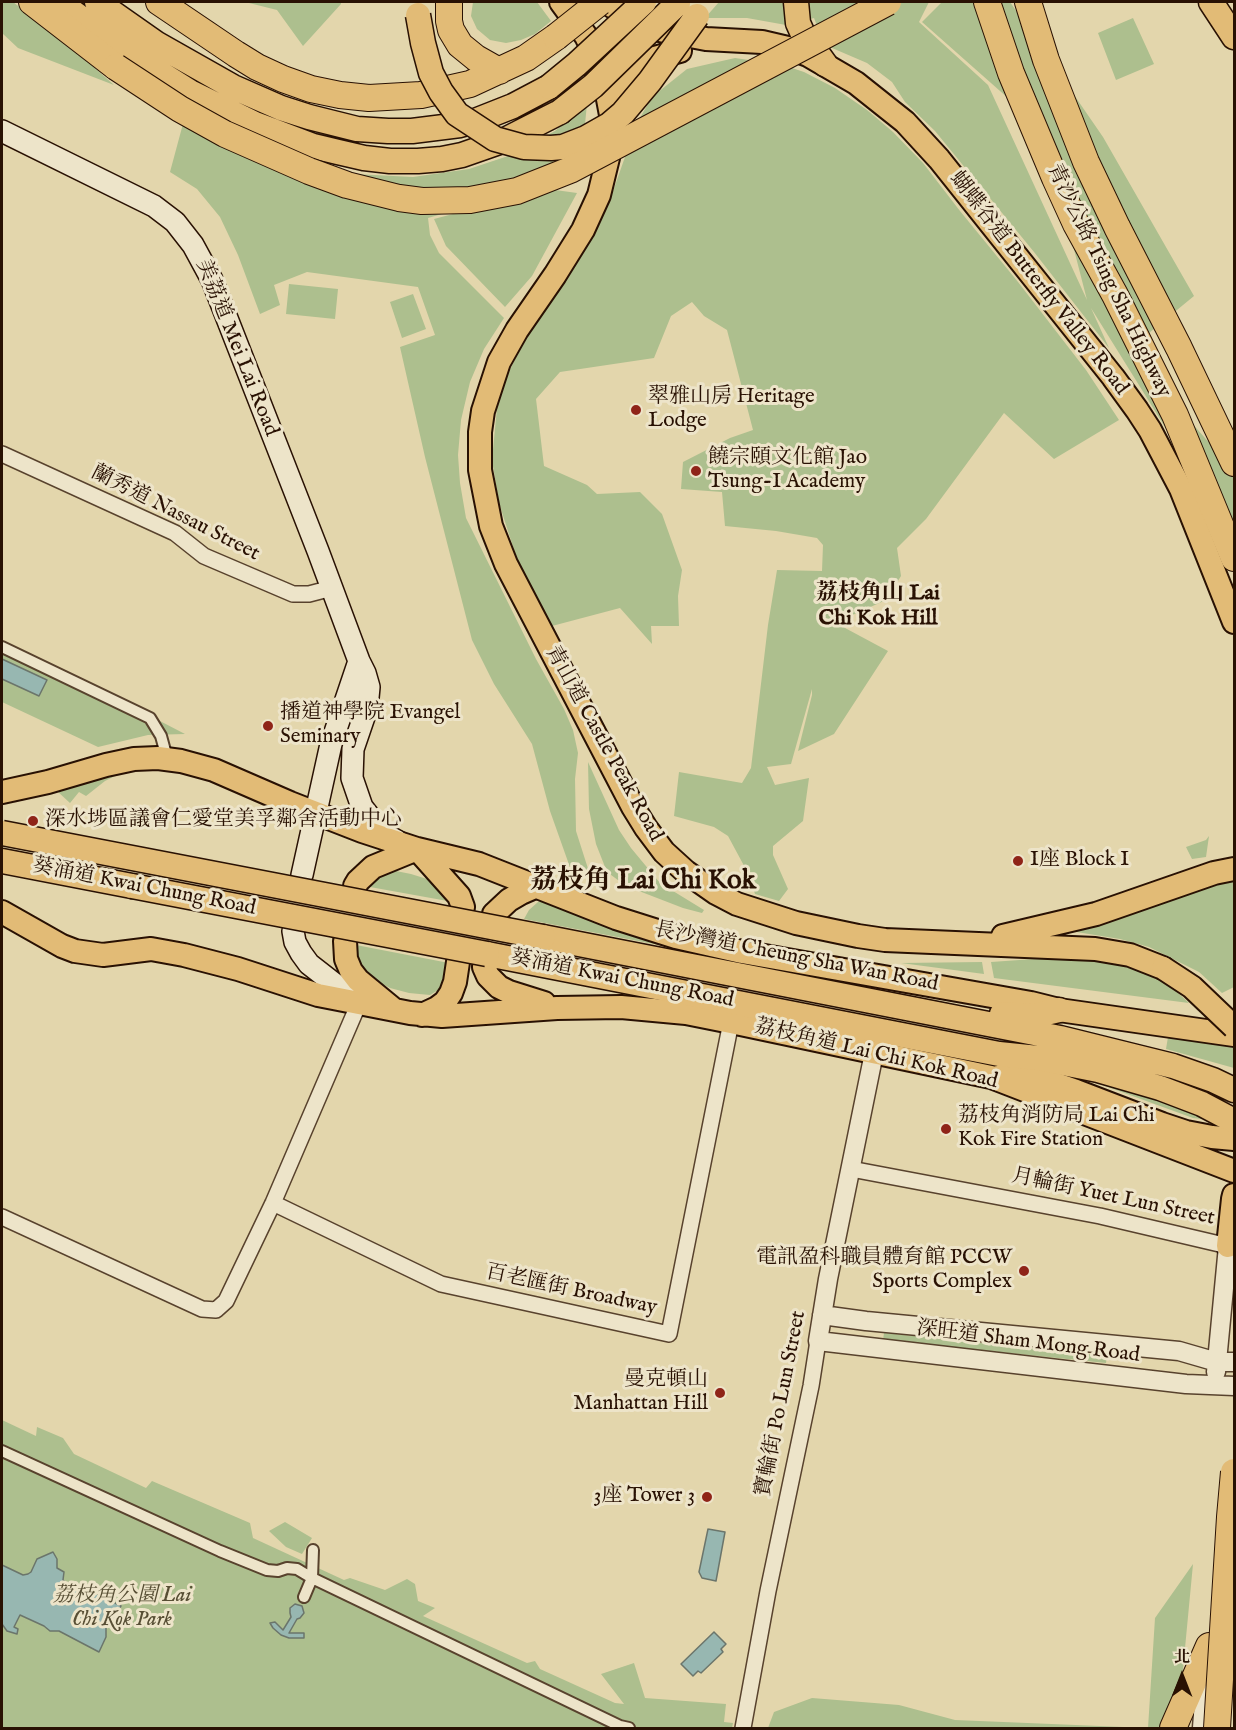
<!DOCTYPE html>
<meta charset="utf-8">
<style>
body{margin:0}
#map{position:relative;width:1236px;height:1730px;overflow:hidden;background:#e3d6ac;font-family:"IM FELL English","Noto Serif TC",serif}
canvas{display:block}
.frame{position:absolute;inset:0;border:3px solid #291103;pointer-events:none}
.north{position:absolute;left:1152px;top:1646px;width:60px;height:60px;-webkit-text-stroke:4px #ede4c9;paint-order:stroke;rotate:0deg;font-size:16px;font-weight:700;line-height:24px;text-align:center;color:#291103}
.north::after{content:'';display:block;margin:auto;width:21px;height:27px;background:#291103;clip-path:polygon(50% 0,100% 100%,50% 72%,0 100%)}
</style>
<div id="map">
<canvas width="1236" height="1730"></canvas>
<div class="frame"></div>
<div class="north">北</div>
</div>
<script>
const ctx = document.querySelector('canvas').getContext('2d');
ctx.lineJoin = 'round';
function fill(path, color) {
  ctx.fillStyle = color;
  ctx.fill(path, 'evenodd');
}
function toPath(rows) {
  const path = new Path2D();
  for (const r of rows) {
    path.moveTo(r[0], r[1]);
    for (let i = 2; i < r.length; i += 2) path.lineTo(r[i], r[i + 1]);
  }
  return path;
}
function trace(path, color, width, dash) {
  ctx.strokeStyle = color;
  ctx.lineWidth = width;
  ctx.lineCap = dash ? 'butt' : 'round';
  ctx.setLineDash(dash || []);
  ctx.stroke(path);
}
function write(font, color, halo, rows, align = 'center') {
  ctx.font = font + ' "IM FELL English","Noto Serif TC",serif';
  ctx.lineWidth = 6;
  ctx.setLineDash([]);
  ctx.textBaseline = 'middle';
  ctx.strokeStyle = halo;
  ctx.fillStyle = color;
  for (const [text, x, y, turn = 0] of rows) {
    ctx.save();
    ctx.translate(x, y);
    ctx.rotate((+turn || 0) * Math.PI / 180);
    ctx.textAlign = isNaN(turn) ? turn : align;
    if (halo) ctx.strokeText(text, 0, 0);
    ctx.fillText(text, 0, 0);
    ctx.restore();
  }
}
fill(toPath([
 [2,2,13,2,70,46,114,85,18,48,2,33],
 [245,2,341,2,341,4,303,46,277,10],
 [473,2,537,2,551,21,535,34,521,40,506,43,490,40,477,29,471,16],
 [719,2,929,2,919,22,988,85,1087,300,1043,129,922,22,942,2,1010,2,1103,137,1194,296,1149,333,1190,421,1234,471,1234,538,1091,308,1109,348,1034,252,935,131,905,102,892,82,867,63,832,48,822,39,814,18,786,25,747,18,705,18],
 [1133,18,1154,64,1116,80,1098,33],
 [735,58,783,65,804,72,835,88,867,110,893,132,923,163,960,211,1018,282,1086,370,1119,420,1054,459,1004,413,926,519,897,548,901,576,886,600,848,617,834,613,832,621,888,651,834,734,798,751,812,695,812,689,791,764,767,767,775,785,809,778,803,821,773,846,773,855,788,889,779,901,755,894,749,875,728,836,714,827,674,816,679,772,742,783,751,768,768,625,777,570,822,571,823,545,817,538,776,531,725,526,722,492,681,489,683,462,730,438,753,430,727,330,704,316,692,302,671,316,654,358,560,372,536,399,544,466,587,485,597,494,640,492,662,514,682,570,678,596,679,626,651,626,652,644,620,608,552,626,524,575,515,553,499,503,492,460,497,408,504,382,526,337,578,261,602,215,613,191,637,123,652,97,687,69],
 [587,104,580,174,428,218,430,235,439,253,504,318,484,349,470,382,461,420,458,455,460,483,466,518,536,659,564,709,573,730,578,753,575,779,576,831,591,878,572,873,550,811,532,744,494,684,472,640,425,457,400,347,435,335,418,287,307,272,274,285,280,305,260,314,238,255,220,217,197,189,170,172,184,120,354,174,413,177,469,169,511,155,555,131],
 [548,189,577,193,532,276,505,307,446,246,434,219],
 [289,284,338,289,335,319,286,314],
 [413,294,426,329,402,338,390,302],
 [2,643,102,691,185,734,148,735,98,747,2,702],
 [588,762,619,830,631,848,660,883,704,910,702,913,683,908,626,886,607,872,596,844,589,809],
 [125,771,105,781,86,796,79,792,70,803,57,791],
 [1209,836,1206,857,1192,859,1186,847,1206,840],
 [396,871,411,874,427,879,442,888,453,902,370,887,380,876],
 [1234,879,1234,987,1222,993,1199,972,1149,947,1120,939,1064,930,1184,893],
 [543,901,617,927,664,946,524,919,529,910,538,902],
 [356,945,449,963,445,977,440,989,430,995,409,993,390,988,375,980,363,969,358,957],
 [1048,958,1089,959,1129,966,1165,981,1189,1003,994,978,991,962],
 [982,962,984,974,901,963],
 [1168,1037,1234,1046,1234,1068,1166,1049],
 [1064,1071,1233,1123,1193,1118],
 [884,1333,1107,1356,1106,1363,883,1340],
 [2,1420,36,1436,37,1427,63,1438,74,1454,146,1488,152,1481,250,1523,253,1538,344,1580,350,1578,385,1590,407,1579,415,1584,418,1601,435,1608,423,1616,527,1663,535,1661,540,1669,615,1703,624,1704,601,1674,634,1663,645,1698,726,1704,724,1722,733,1723,732,1728,2,1728],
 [285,1522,312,1538,302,1554,286,1547,269,1531],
 [1193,1564,1181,1690,1167,1728,768,1728,774,1712,812,1698,899,1705,955,1720,1148,1728,1155,1618]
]), '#adbf8e');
const water = toPath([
 [2,659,47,680,39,696,2,679,2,659],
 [708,1529,725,1532,716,1581,702,1578,699,1572,708,1529],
 [53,1552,57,1559,57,1568,64,1572,63,1580,65,1582,70,1584,75,1584,77,1586,79,1585,121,1606,114,1619,109,1622,106,1626,106,1637,99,1652,59,1631,50,1631,44,1626,20,1615,14,1627,18,1629,17,1634,7,1631,2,1624,2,1565,23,1575,28,1574,31,1572,37,1559,53,1552],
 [295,1604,302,1606,304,1613,300,1618,297,1619,289,1633,304,1633,304,1638,289,1638,281,1635,273,1628,270,1623,275,1622,283,1630,291,1617,290,1613,290,1608,295,1604],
 [714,1632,726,1644,721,1649,723,1652,701,1673,698,1671,693,1676,681,1664,714,1632]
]);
fill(water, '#97b7b1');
trace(water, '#6b756b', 1.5);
const pedestrian = toPath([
 [2,647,150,718,161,736,167,758],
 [2,1451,220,1551,267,1570,278,1571,287,1568,297,1569,312,1578,620,1726,629,1728],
 [304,1597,312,1578,313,1550]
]);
const minor = toPath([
 [2,454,175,533,204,556,293,594,309,594,332,588],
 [851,1169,1100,1216,1228,1246],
 [273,1203,441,1284,669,1334,731,1022],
 [2,1217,202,1309,216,1310,226,1301,273,1203,359,1003],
 [743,1728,768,1591,811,1386,818,1341]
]);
const tertiary = toPath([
 [874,1053,828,1279,818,1341,1186,1384,1234,1386],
 [822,1315,866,1321,1179,1351,1217,1362,1234,1362],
 [1216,1372,1228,1246],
 [1202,1728,1207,1661]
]);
const secondary = toPath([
 [2,131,154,206,175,222,193,245,212,280,318,551,359,661,365,673,369,687,367,708,353,749,352,778,362,807,373,821,388,836,397,841],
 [302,875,331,744,359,661],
 [293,931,295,942,301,953,309,964,359,1003]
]);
const primary = toPath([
 [561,2,586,36,599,62,604,78,611,115,608,158,599,195,583,230,555,275,517,330,499,362,483,411,480,432,480,470,491,526,506,564,633,807,646,828,664,852,686,872,716,893,737,904,796,923,858,936,885,940,1095,949,1130,955,1163,968],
 [606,2,633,20,654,29,706,39,762,42,792,49,808,55,856,83,905,122,939,159,1113,377,1137,410,1150,430,1181,489,1234,622],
 [611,115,626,83,635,70,654,58,680,51],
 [2,792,48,782,106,765,134,759,158,758,181,761,214,770,290,803,362,831,417,849,479,864,616,918,676,937,742,952,1031,1003,1059,1010,1234,1035],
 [417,849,459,896,463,907],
 [355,886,358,881,373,867,417,849],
 [2,912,62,946,75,951,103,955,151,949,184,955,238,969,318,995,410,1013,442,1016,557,1008,621,1007,686,1013,731,1022,991,1077,1234,1171],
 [494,914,509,900,521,893,537,886],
 [1003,936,1096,914,1214,873,1234,869],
 [345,941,346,959,351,971,358,980,392,1008],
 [484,967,488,976,499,987,509,992,544,1003],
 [422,1015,437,1008,445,1002,451,993,455,982,458,962],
 [998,1077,1032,1076,1076,1091,1162,1124,1186,1132,1212,1137,1234,1139],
 [1228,1246,1233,1199,1234,1195]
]);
const trunk = toPath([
 [59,2,131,55,190,92,255,124,313,146,338,152,364,158,390,161,418,161,442,159,462,155,505,140,560,112],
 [97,2,157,44,233,87,281,108,309,117,357,129,388,131,412,131,460,125,475,121,513,106,549,87],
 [796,2,798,23,802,32,825,64],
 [1211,2,1234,37],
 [2,861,132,886],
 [543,937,1060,1038,1173,1066,1213,1080,1234,1090],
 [487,954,999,1054,1038,1058,1098,1070,1160,1088,1202,1104,1234,1121],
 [1002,1014,1033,1016,1059,1010]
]);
const motorway = toPath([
 [32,2,116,67],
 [159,2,236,54,257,67,283,79,311,89,340,95,369,98,421,95,470,84,526,58,556,37],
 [449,2,449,21,451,30,460,45,476,58,499,71],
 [987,2,1011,73,1055,178,1076,224,1115,295,1175,415,1234,558],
 [1028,2,1046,60,1086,162,1117,227,1179,348,1234,463],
 [1173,1728,1209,1646]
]);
trace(pedestrian, '#58422d', 14);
trace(minor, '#58422d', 18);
trace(tertiary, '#58422d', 21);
trace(secondary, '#291103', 24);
trace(primary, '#291103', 26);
trace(trunk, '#291103', 27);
trace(motorway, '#291103', 28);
trace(pedestrian, '#ede4c9', 10);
trace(minor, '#ede4c9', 15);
trace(tertiary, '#ede4c9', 18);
trace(secondary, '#ede4c9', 21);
trace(primary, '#e2bb76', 22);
trace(trunk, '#e2bb76', 24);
trace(motorway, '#e2bb76', 26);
const primaryBridge = toPath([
 [1163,968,1192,987,1234,1027]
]);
const trunkBridge = toPath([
 [418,15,423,43,431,73,441,92,457,114,495,139,524,147,551,148,563,147,586,138,609,125,623,113,650,81,697,16],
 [549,87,577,64,644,2],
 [560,112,593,86,678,3],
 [2,833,543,937],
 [132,886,487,954]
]);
const motorwayBridge = toPath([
 [556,37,600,2],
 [116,67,180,109,225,134,309,171,347,185,399,198,422,201,470,200,517,191,570,170,888,2],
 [1217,1728,1230,1517,1234,1472]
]);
trace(primaryBridge, '#291103', 26, []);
trace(trunkBridge, '#291103', 27, []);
trace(motorwayBridge, '#291103', 28, []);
trace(primaryBridge, '#e2bb76', 22);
trace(trunkBridge, '#e2bb76', 24);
trace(motorwayBridge, '#e2bb76', 26);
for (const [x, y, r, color] of [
 [636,410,6,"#8f2418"],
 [696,471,6,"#8f2418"],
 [268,726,6,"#8f2418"],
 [33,821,6,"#8f2418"],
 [1018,861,6,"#8f2418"],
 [946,1129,6,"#8f2418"],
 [1024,1271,6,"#8f2418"],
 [720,1393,6,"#8f2418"],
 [707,1497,6,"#8f2418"]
]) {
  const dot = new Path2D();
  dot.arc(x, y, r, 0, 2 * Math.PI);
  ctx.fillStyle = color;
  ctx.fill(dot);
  trace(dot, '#ede4c9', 2);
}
write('21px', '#291103', '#ede4c9', [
 ["青沙公路 Tsing Sha Highway",1108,281,64],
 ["蝴蝶谷道 Butterfly Valley Road",1038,284,52],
 ["美荔道 Mei Lai Road",236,348,68],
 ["蘭秀道 Nassau Street",175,514,27],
 ["青山道 Castle Peak Road",603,744,61],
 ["葵涌道 Kwai Chung Road",144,888,11],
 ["長沙灣道 Cheung Sha Wan Road",796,958,11],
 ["葵涌道 Kwai Chung Road",622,980,11],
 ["荔枝角道 Lai Chi Kok Road",876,1055,13],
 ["月輪街 Yuet Lun Street",1113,1198,12],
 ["百老匯街 Broadway",571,1291,12],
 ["深旺道 Sham Mong Road",1028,1343,7],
 ["寶輪街 Po Lun Street",782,1404,-79]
]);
write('21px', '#291103', '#ede4c9', [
 ["翠雅山房 Heritage",648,398],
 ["Lodge",648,422],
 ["饒宗頤文化館 Jao",708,459],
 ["Tsung-I Academy",708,483],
 ["播道神學院 Evangel",280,714],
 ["Seminary",280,738],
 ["深水埗區議會仁愛堂美孚鄰舍活動中心",45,821],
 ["I座 Block I",1030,861],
 ["荔枝角消防局 Lai Chi",958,1117],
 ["Kok Fire Station",958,1141],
 ["電訊盈科職員體育館 PCCW",1012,1259,"right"],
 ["Sports Complex",1012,1283,"right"],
 ["曼克頓山",708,1381,"right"],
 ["Manhattan Hill",708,1405,"right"],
 ["3座 Tower 3",695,1497,"right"]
], 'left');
write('italic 21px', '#574e34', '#ede4c9', [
 ["荔枝角公園 Lai",122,1597],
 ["Chi Kok Park",122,1621]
]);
write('bold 22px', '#291103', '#ede4c9', [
 ["荔枝角山 Lai",878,594],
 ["Chi Kok Hill",878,619]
]);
write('bold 27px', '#291103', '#ede4c9', [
 ["荔枝角 Lai Chi Kok",643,882]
]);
</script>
